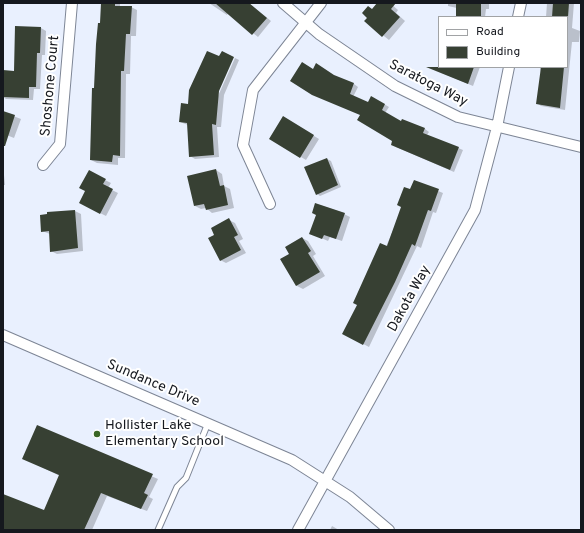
<!DOCTYPE html>
<style>
body{margin:0}
#map{position:relative;width:584px;height:533px;overflow:hidden;background:#e9f0fe;font-family:Overpass,sans-serif}
canvas{display:block}
.frame{position:absolute;inset:0;border:4px solid #15181e;pointer-events:none}
.legend{position:absolute;left:438px;top:16px;width:130px;height:52px;box-sizing:border-box;background:#fff;border:1px solid #a1a3a5;margin:0;padding:5px 7px;list-style:none;font-size:12px;color:#15181e}
.legend li{display:flex;align-items:center;gap:8px;height:20px}
.legend b{width:20px;border:1px solid #a1a3a5}
</style>
<div id="map">
<canvas width="584" height="533"></canvas>
<div class="frame"></div>
<ul class="legend">
<li><b style="height:5px;background:#fff"></b>Road</li>
<li><b style="height:11px;background:#374033"></b>Building</li>
</ul>
</div>
<script>
const ctx = document.querySelector('canvas').getContext('2d');
ctx.lineJoin = 'round';
function fill(path, color) {
  ctx.fillStyle = color;
  ctx.fill(path, 'evenodd');
}
function toPath(rows) {
  const path = new Path2D();
  for (const r of rows) {
    path.moveTo(r[0], r[1]);
    for (let i = 2; i < r.length; i += 2) path.lineTo(r[i], r[i + 1]);
  }
  return path;
}
function trace(path, color, width, dash) {
  ctx.strokeStyle = color;
  ctx.lineWidth = width;
  ctx.lineCap = dash ? 'butt' : 'round';
  ctx.setLineDash(dash || []);
  ctx.stroke(path);
}
function write(font, color, halo, rows, align = 'center') {
  ctx.font = font + ' Overpass,sans-serif';
  ctx.lineWidth = 4;
  ctx.setLineDash([]);
  ctx.textBaseline = 'middle';
  ctx.strokeStyle = halo;
  ctx.fillStyle = color;
  for (const [text, x, y, turn = 0] of rows) {
    ctx.save();
    ctx.translate(x, y);
    ctx.rotate((+turn || 0) * Math.PI / 180);
    ctx.textAlign = isNaN(turn) ? turn : align;
    if (halo) ctx.strokeText(text, 0, 0);
    ctx.fillText(text, 0, 0);
    ctx.restore();
  }
}
fill(toPath([
 [102,3,120,3,120,7,131,7,137,10,136,36,131,36,130,74,126,74,125,158,118,158,118,165,97,163,91,160],
 [209,3,249,3,271,21,258,37,228,13,227,15],
 [378,3,390,3,398,10,396,13,405,21,389,40,365,21],
 [448,3,489,3,489,9,486,9,485,17,457,17,457,8,448,6],
 [547,3,574,3,572,28,580,31,579,42,572,42,565,110,541,106,537,103,541,74,540,67,567,67,567,17,546,17],
 [41,28,46,31,45,55,42,55,40,89,34,89,33,100,6,99,3,97,3,71,15,72],
 [235,58,239,60,224,95,221,127,217,127,219,157,195,159,190,156,188,125,180,122,189,105,218,96],
 [445,67,480,67,473,86,442,73],
 [313,70,354,84,358,87,353,97,368,103,372,97,389,107,385,113,401,123,402,120,425,129,429,132,427,135,463,150,454,172,396,147,394,141,361,115],
 [3,112,21,119,14,138,4,134,3,139],
 [283,117,319,139,306,160,271,139],
 [327,159,331,161,341,187,320,196,317,194],
 [3,165,5,185,3,185],
 [216,170,222,174,224,186,230,189,234,208,212,213,206,208,201,209,195,206],
 [105,180,111,183,108,188,118,193,106,216,86,206],
 [414,181,443,193,436,213,433,212,421,248,417,246,369,347,348,336],
 [75,211,81,214,83,251,57,254,51,251,50,234,42,231,48,213],
 [344,214,350,217,342,241,330,237,328,241,310,233,317,215],
 [229,220,235,223,243,239,239,241,246,253,226,263,220,260,216,235],
 [302,238,308,241,316,254,313,256,325,276,303,289,297,286,281,259,290,254],
 [37,426,158,479,149,497,153,499,147,511,107,496,92,530,3,530,3,501,45,512,60,476,29,461],
 [332,526,339,530,330,530]
]), '#0003');
fill(toPath([
 [101,3,115,3,115,6,132,6,130,34,126,34,124,71,121,71,120,156,113,155,112,162,90,160,92,88,94,88,96,44,98,23,100,23],
 [215,3,249,3,267,18,252,35],
 [377,3,396,3,391,9,400,17,382,37,364,21,367,18,362,13,368,6,372,9],
 [456,3,481,3,481,17,456,17],
 [553,3,569,3,568,17,552,17],
 [15,26,41,27,40,53,37,53,36,87,29,87,29,98,3,97,3,70,14,71],
 [207,51,219,56,222,51,234,57,219,91,216,125,212,124,214,155,189,157,187,123,179,122,181,103,188,104,189,90],
 [302,62,313,69,316,63,334,75,354,83,350,94,368,102,371,96,385,104,382,110,401,121,402,119,425,128,423,133,459,147,450,170,391,145,392,141,357,120,360,115,312,95,290,81],
 [426,67,474,67,468,84],
 [541,67,564,67,560,108,536,104],
 [3,111,15,115,5,146,3,146],
 [283,116,314,135,300,158,269,139],
 [327,158,338,185,316,195,304,167],
 [216,169,220,186,224,185,228,205,206,210,204,204,194,206,187,176],
 [89,170,106,179,103,184,113,189,100,214,79,203,85,191,79,188],
 [414,180,439,189,431,211,428,210,415,246,412,244,395,282,363,345,342,334,357,305,353,303,380,243,387,246,401,207,397,205,404,187,410,189],
 [315,203,345,213,336,239,324,235,322,239,309,234,316,215,312,213],
 [75,210,78,248,50,252,49,231,41,232,40,215,47,214,47,212],
 [229,218,238,235,234,237,241,250,220,261,208,238,214,235,211,228],
 [302,237,311,251,308,253,320,272,296,286,280,259,289,254,285,247],
 [37,425,153,474,144,493,148,495,141,509,101,493,84,530,3,530,3,494,44,510,59,475,22,459]
]), '#374033');
const service = toPath([
 [158,530,177,487,186,478,208,423]
]);
const minor = toPath([
 [283,3,319,34,395,86,458,117,581,147],
 [518,17,521,3],
 [43,165,60,144,72,3],
 [270,204,243,145,253,90,321,3],
 [3,335,292,460,350,497,389,530],
 [298,530,475,210,497,127,509,67]
]);
trace(service, '#7d8595', 7);
trace(minor, '#7d8595', 12);
trace(service, '#fff', 5);
trace(minor, '#fff', 10);
for (const [x, y, r, color] of [
 [97,434,4,"#3a6624"]
]) {
  const dot = new Path2D();
  dot.arc(x, y, r, 0, 2 * Math.PI);
  ctx.fillStyle = color;
  ctx.fill(dot);
  trace(dot, '#fff', 1.5);
}
write('14px', '#15181e', '#fff', [
 ["Saratoga Way",428,84,27],
 ["Shoshone Court",51,86,-85],
 ["Dakota Way",410,299,-61],
 ["Sundance Drive",153,384,23]
]);
write('14px', '#15181e', '#fff', [
 ["Hollister Lake",105,426],
 ["Elementary School",105,442]
], 'left');
</script>
